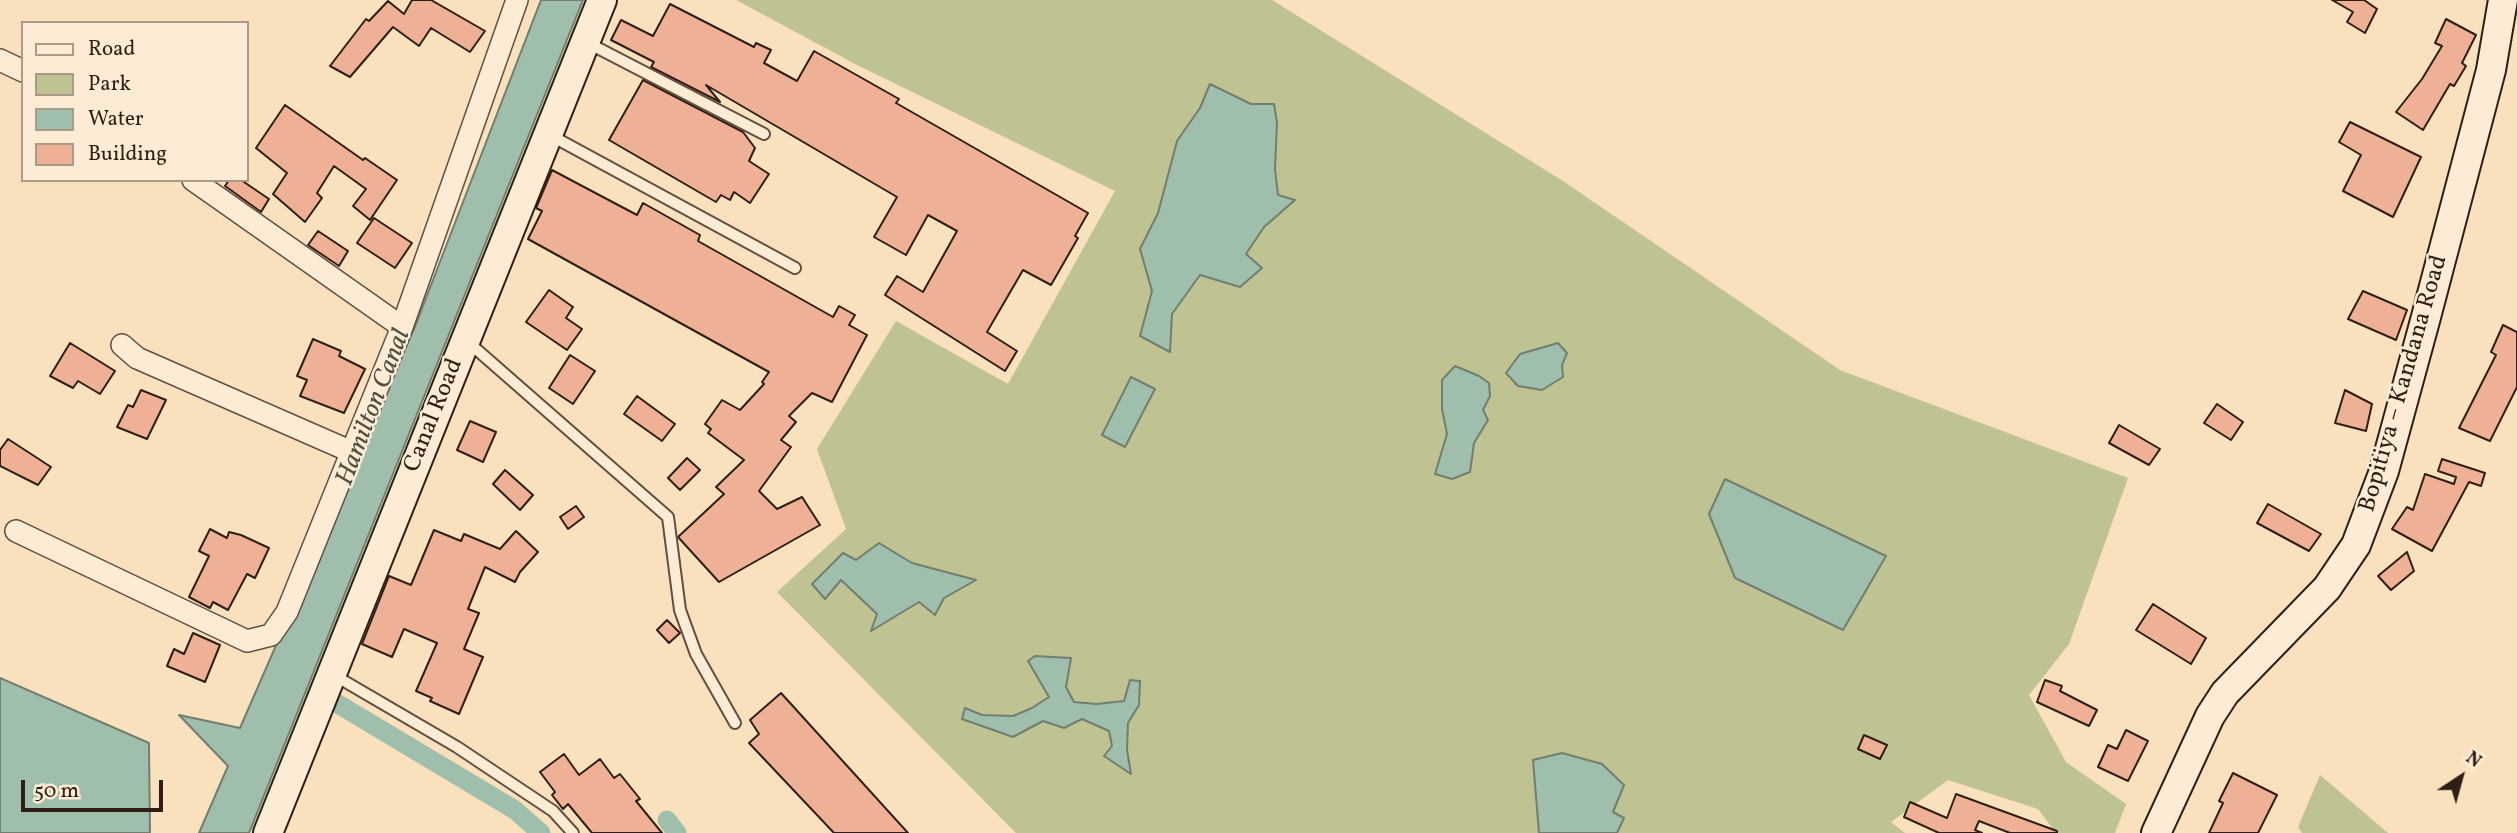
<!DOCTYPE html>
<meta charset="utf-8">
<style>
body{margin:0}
#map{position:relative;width:2517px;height:833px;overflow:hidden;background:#fae1be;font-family:Vollkorn,serif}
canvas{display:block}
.legend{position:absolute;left:21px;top:21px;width:228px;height:161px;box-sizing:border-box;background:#fcecd5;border:2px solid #aa9a88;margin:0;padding:9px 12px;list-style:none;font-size:21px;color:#2f1e15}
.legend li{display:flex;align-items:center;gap:14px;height:35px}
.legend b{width:35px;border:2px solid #aa9a88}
.north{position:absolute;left:2426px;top:742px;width:70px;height:70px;-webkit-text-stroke:5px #fcecd5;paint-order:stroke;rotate:36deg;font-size:19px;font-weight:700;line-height:28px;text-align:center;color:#2f1e15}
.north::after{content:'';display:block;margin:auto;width:24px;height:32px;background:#2f1e15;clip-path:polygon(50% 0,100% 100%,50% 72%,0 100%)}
.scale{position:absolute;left:21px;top:780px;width:142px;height:32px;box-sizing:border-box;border:4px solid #2f1e15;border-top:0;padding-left:9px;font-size:21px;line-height:24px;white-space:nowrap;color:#2f1e15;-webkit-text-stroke:5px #fcecd5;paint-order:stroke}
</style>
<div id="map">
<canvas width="2517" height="833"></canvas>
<ul class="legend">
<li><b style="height:9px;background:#fcecd5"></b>Road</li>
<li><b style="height:19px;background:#bec391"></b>Park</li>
<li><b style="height:19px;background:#9fbeab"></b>Water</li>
<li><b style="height:19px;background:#eeb195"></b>Building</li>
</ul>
<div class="north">N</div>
<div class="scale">50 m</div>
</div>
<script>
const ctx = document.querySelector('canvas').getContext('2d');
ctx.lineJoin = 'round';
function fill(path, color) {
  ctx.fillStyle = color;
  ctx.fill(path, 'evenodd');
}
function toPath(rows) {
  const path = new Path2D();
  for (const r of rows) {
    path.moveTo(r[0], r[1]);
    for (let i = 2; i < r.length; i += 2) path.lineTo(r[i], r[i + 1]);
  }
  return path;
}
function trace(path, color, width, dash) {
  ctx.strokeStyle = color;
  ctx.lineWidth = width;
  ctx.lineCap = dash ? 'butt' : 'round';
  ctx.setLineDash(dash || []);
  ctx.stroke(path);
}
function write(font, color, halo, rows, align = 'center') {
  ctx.font = font + ' Vollkorn,serif';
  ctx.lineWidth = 5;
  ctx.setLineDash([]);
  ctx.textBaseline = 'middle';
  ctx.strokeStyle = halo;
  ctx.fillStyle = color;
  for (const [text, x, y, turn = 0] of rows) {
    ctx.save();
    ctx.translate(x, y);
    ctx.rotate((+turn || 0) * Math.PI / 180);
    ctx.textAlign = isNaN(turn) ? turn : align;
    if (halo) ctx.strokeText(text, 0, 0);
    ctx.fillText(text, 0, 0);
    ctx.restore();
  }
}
fill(toPath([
 [736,0,1272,0,1563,181,1840,370,2128,478,2069,644,2029,695,2066,762,2126,804,2115,833,2056,833,2038,809,1948,780,1891,822,1905,833,1016,833,777,592,846,529,817,449,896,321,1008,384,1115,191,857,65],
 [2320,775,2388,833,2302,833,2298,827]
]), '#bec391');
const water = toPath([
 [541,0,583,0,249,833,199,833,228,766,179,715,240,728,416,324,541,0],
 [1210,84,1251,104,1274,104,1277,123,1275,169,1278,195,1295,200,1264,227,1246,254,1262,268,1240,287,1200,275,1172,314,1170,352,1140,336,1152,291,1140,249,1158,213,1177,141,1200,108,1210,84],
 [1558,343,1567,353,1562,365,1563,377,1542,390,1518,386,1506,373,1520,354,1558,343],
 [1455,366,1479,376,1489,383,1490,396,1483,410,1488,420,1474,443,1470,472,1452,479,1435,474,1447,434,1442,409,1442,380,1455,366],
 [1131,377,1155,389,1125,447,1102,435,1131,377],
 [1725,479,1886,556,1843,630,1735,578,1709,514,1725,479],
 [879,543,912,563,976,580,944,598,935,615,919,602,871,631,877,614,841,580,825,599,812,584,843,553,856,560,879,543],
 [1035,656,1071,658,1066,687,1074,702,1097,704,1124,701,1130,680,1140,681,1139,705,1128,723,1127,750,1131,774,1104,756,1112,746,1109,731,1082,719,1064,728,1043,721,1013,737,962,719,965,708,982,715,1013,716,1032,708,1049,697,1028,661,1035,656],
 [0,678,149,743,150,833,0,833,0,678],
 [1562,753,1602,764,1624,785,1613,812,1624,818,1617,833,1539,833,1533,760,1562,753]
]);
fill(water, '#9fbeab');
trace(water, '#727e6f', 2);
trace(toPath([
 [338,704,515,810,541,833],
 [667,820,677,833]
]), '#9fbeab', 19);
const building = toPath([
 [412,0,431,0,485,31,470,52,431,28,419,46,393,27,350,77,330,66,366,19,369,21,388,1,404,14,412,0],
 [2332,0,2364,0,2377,9,2365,33,2347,22,2353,12,2332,0],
 [670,4,754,47,756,43,771,50,764,63,797,81,814,51,899,99,896,103,1088,213,1075,236,1078,238,1051,285,1023,270,987,332,1017,351,1005,371,885,295,897,276,923,292,957,231,928,215,906,255,874,237,897,197,706,85,720,102,651,67,654,62,611,40,621,20,653,36,670,4],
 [2446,19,2476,35,2462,63,2466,66,2454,86,2450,84,2423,130,2396,112,2422,79,2442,46,2435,43,2446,19],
 [643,80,743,132,755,148,749,161,769,174,750,203,734,192,730,200,721,195,716,202,609,140,643,80],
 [285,105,363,160,365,158,397,180,370,220,353,206,366,189,334,166,317,193,322,198,305,222,273,194,287,173,256,148,285,105],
 [2350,122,2421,157,2393,217,2343,191,2361,155,2339,142,2350,122],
 [552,170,637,215,643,203,700,235,698,241,833,317,839,306,855,315,849,325,867,335,832,402,812,393,789,416,796,422,781,440,791,447,759,491,777,509,802,497,820,525,719,582,678,537,724,494,716,487,744,460,708,433,711,429,705,424,722,400,740,410,764,384,762,382,769,372,528,239,542,211,536,208,552,170],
 [229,180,241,180,269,199,261,212,225,186,229,180],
 [374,218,412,243,395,268,357,243,374,218],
 [318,231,348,251,339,266,308,245,318,231],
 [549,290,573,307,566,318,582,329,567,350,526,322,549,290],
 [2363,291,2407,310,2396,340,2348,319,2363,291],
 [2503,325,2517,332,2517,387,2490,441,2459,428,2496,355,2491,352,2503,325],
 [313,339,341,351,339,356,365,369,344,413,300,396,307,380,297,376,313,339],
 [70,343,115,371,100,394,78,381,73,388,50,376,70,343],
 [570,355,595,371,573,404,549,388,570,355],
 [141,390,166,400,147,439,117,427,128,405,133,407,141,390],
 [2345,390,2372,404,2366,431,2335,423,2345,390],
 [637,396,675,424,662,441,624,414,637,396],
 [2217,404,2243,422,2231,440,2204,423,2217,404],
 [470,421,496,432,483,462,457,450,470,421],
 [2119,425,2160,449,2149,465,2109,443,2119,425],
 [8,439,51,467,38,485,0,466,0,450,8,439],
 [687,458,700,470,680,490,668,478,687,458],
 [2442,459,2485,473,2481,486,2469,482,2432,551,2392,529,2407,507,2413,510,2425,474,2454,484,2456,477,2438,471,2442,459],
 [505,470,533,495,520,510,493,484,505,470],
 [2268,504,2321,534,2309,551,2257,523,2268,504],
 [576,506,584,517,568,529,560,517,576,506],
 [210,529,227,538,229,532,241,535,269,548,255,578,247,574,228,610,213,602,210,608,189,597,209,556,199,551,210,529],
 [434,530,461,541,464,534,500,549,516,531,538,552,520,572,515,582,485,567,468,609,479,613,464,649,483,657,459,714,430,701,432,698,416,691,437,643,404,629,392,657,362,644,389,576,411,585,434,530],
 [2407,552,2414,571,2391,590,2378,576,2407,552],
 [2153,604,2206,638,2191,664,2136,630,2153,604],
 [667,620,680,633,669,643,657,630,667,620],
 [193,633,220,645,205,682,167,666,174,649,184,654,193,633],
 [2045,680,2062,686,2060,691,2097,710,2089,726,2037,702,2045,680],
 [781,693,908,833,834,833,749,743,759,734,750,720,781,693],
 [2126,730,2148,741,2128,781,2098,767,2108,745,2117,749,2126,730],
 [1864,735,1887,745,1880,759,1858,749,1864,735],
 [564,754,579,775,600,759,614,778,620,774,640,799,636,801,662,833,592,833,568,804,563,809,552,795,555,792,540,772,564,754],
 [2233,773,2277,795,2258,833,2209,833,2223,803,2219,801,2233,773],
 [1956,794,2057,831,2057,833,2010,833,1979,821,1975,830,1982,833,1939,833,1904,817,1910,802,1947,818,1956,794]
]);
fill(building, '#eeb195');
trace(building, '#2f1e15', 2);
const service = toPath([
 [588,43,764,134],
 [548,134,795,268],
 [468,342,668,517,680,610,696,654,735,723],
 [332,674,457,747,553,811,573,833]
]);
const minor = toPath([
 [0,60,23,71],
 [193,180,402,327],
 [122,345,137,358,352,452],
 [16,531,247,641,271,635,287,612,402,327,517,0]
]);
const secondary = toPath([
 [268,833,602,0],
 [2156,833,2210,716,2225,693,2327,588,2356,545,2384,471,2426,317,2491,70,2503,0]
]);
trace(service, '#624f3f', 14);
trace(minor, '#624f3f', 24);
trace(secondary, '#2f1e15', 32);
trace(service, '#fcecd5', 10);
trace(minor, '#fcecd5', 21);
trace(secondary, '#fcecd5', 28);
write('24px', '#2f1e15', '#fcecd5', [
 ["Bopitiya – Kandana Road",2405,384,-74],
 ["Canal Road",435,416,-68]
]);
write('italic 26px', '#514e42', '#fcecd5', [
 ["Hamilton Canal",375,408,-69]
]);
</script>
